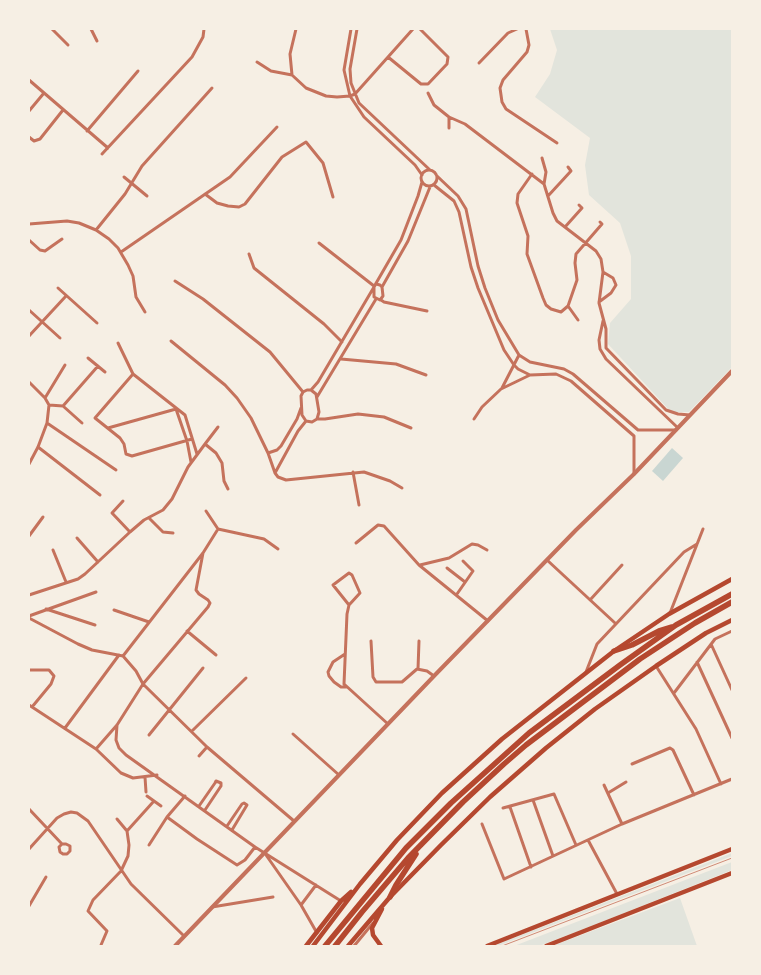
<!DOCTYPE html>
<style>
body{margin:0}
#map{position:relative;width:761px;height:975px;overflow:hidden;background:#f6efe4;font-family:"IBM Plex Serif",serif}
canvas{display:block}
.frame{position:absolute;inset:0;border:30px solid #f6efe4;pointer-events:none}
</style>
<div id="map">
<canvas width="761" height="975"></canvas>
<div class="frame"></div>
</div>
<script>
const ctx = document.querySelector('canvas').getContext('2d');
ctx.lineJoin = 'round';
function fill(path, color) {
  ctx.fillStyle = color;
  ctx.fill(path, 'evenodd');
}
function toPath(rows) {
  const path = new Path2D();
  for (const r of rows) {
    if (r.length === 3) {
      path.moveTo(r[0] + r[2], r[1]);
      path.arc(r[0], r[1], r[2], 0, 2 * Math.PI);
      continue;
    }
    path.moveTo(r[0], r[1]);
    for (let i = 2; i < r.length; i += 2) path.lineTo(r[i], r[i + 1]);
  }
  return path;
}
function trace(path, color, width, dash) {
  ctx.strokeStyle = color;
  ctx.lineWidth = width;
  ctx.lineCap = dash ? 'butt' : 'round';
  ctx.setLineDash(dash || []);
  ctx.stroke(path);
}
fill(toPath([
 [550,29,732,29,732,367,689,412,671,412,608,344,610,323,631,299,631,256,620,223,589,195,585,165,590,138,535,97,550,74,557,50],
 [732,853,732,856,498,946,493,946],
 [732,862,732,870,589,927,539,946,514,946],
 [680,898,697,946,552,946]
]), '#e2e4dc');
fill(toPath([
 [672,448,683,458,663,481,652,471]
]), '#c9d6d2');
trace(toPath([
 [52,29,68,45],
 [91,29,97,41],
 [296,29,290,54,292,75,306,88,326,96,337,97,350,96,355,94,413,29],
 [351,29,344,70,350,96,364,117,415,165,422,175],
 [357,29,350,69,351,83,359,103,430,170],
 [526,29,529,45,527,52,503,80,500,88,502,102,506,109,557,143],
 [388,57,421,84,428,84,447,64,448,57,420,29],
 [257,62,271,71,292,75],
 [479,63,508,33,517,29],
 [29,80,108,148],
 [428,93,434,105,449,117,465,124,544,184,553,213,557,221,596,251,601,259,603,272,599,303,606,329,606,348,666,410,678,414,690,415],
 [29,111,44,93],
 [449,117,449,128],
 [87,131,138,71],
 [29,137,34,141,40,139,63,110],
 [102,154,192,57,203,37,204,29],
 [542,158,546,172,544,184],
 [429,178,8],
 [532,174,518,194,517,203,528,236,527,254,543,298,546,305,551,309,561,312,568,306,577,280,575,263,576,254,602,224,600,222],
 [437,176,458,196,466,209,478,266,485,288,498,320,519,355,530,362,564,369,573,374,638,430,676,430],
 [124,177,147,196],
 [434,185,454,201,459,212,471,267,478,288,504,350,514,365,518,369,530,375,556,374,571,381,634,436,634,474],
 [205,194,217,203,228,206,239,207,245,204,282,157,306,142,323,163,333,197],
 [548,196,571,171,568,167],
 [29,224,67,221,79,223,96,230,109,239,118,248,128,265,133,276,136,297,145,312],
 [565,227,582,208,579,205],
 [96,230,125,194,142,166,212,88],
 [29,240,40,250,45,251,62,239],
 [319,243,374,286],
 [121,252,230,177,277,127],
 [249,254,254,268,324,324,342,342],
 [175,281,203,299,270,352,303,392],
 [376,284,380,285,382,287,383,296,380,300,374,297,374,287,376,284],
 [375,285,401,240,418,196,422,182],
 [382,287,408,241,430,187],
 [58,288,97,323],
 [381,300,384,302,427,311],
 [599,302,611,293,616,285,613,278,603,272],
 [568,306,578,320],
 [29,310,60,338],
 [603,321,599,340,600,349,606,359,678,428],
 [29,336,66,296],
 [171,341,225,385,237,398,251,418,268,453,275,473,278,477,286,480,364,472,390,481,402,488],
 [118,343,133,374,185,415,197,454],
 [88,358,105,372],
 [341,359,396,364,426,375],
 [133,374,95,418,120,438,124,444,126,454,132,456,192,439],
 [29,382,45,398,49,405,47,423,38,447,29,464],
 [502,388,519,355],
 [307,390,311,390,316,394,319,412,317,419,312,422,306,421,302,415,301,396,303,392,307,390],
 [311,390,318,382,374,287],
 [317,397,376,299],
 [45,398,65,365],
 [49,405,63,406,82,423],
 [63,406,98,366],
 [176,409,187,441,191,462],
 [317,419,325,419,358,414,384,417,411,428],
 [474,419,482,407,501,389,530,375],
 [47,423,116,470],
 [108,428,176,409],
 [205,444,218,427],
 [38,447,100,495],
 [268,453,277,450,281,446,297,419,301,408],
 [353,472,359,505],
 [275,473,298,431,306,421],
 [123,501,112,513,130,532],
 [206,511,218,529,264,539,278,549],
 [149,518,163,532,173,533],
 [29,536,43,517],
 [77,538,98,562],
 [356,543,378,525,384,526,419,565,488,621],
 [53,550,66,582],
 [547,560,615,623],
 [420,565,449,558,472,544,478,545,487,550],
 [447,568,465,582],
 [457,594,473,571,463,561],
 [29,595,78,579,85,574,130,532,144,520,163,510,172,499,188,467,205,444,216,453,222,463,224,481,228,489],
 [590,600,622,565],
 [349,605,333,585,349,573,352,575,360,593,349,605,347,614,344,684,388,724],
 [46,609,95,625],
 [114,610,149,622],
 [670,613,703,529],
 [29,616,96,592],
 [29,618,78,644,92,650,123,656,136,671,143,684,207,747,294,821],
 [187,631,216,655],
 [371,641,373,677,376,682,402,682,417,669,427,671,434,676],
 [711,644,732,690],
 [345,654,333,662,328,672,329,676,334,682,341,687,346,687],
 [123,656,203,553,218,529],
 [697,662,732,738],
 [656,666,696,729,721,784],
 [418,669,419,641],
 [29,670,49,670,54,676,51,684,32,707],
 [586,672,597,644,684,552,697,544],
 [674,693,715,639,732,631],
 [29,705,96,749,121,773,133,778,157,775],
 [117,725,116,740,119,748,126,755,255,847,341,901],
 [65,728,119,655],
 [192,731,246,678],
 [293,734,339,775],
 [149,735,203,668],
 [96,749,117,725,143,684,208,607,210,603,208,600,199,594,196,590,203,553],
 [199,756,207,747],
 [632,764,670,748,673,750,694,795],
 [145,777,146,792],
 [604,785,622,824],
 [608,793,626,782],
 [147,796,161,806],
 [533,800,553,856],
 [199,806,215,783,216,781,221,783,221,786,205,810],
 [510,807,531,867],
 [503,808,554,794,576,845],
 [29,809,62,844,66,844,70,846,70,851,67,854,63,854,60,852,59,847,62,844],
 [167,817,197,839,237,865,245,860,255,847],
 [482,824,504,879,622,824,732,779],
 [227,826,242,804,244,803,247,805,232,830],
 [127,831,154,801],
 [588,840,617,894],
 [149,845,167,817,185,796],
 [29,849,57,818,64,814,71,812,77,813,88,821,131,884,184,936],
 [266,855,301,905,317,933],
 [301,905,316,885],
 [29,906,46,877],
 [212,907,273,897],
 [101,945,107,931,88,911,93,900,121,871,128,856,129,845,127,831,117,819],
 [354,946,373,923]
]), '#c5725c', 3);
trace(toPath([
 [175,946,434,676,576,530,634,474,732,371]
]), '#c5725c', 4);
trace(toPath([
 [306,946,341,901,351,892],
 [313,946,360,884,397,840,442,793,502,739,614,651,669,614,732,579],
 [348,946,390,897,441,845,490,797,546,748,595,709,656,666,706,633,732,620],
 [381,946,373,935,372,928,382,909],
 [487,946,732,849],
 [546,946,732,873]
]), '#b5482f', 4.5);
trace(toPath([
 [614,651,632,645,659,631,672,627],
 [390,897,396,885,416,854],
 [325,946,406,848,451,803,529,733,620,665,676,625,732,594],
 [335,946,362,912,408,858,463,802,504,764,526,745,640,659,695,623,732,602]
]), '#b5482f', 5.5);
trace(toPath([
 [502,946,732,858]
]), '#cf8b77', 1);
</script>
